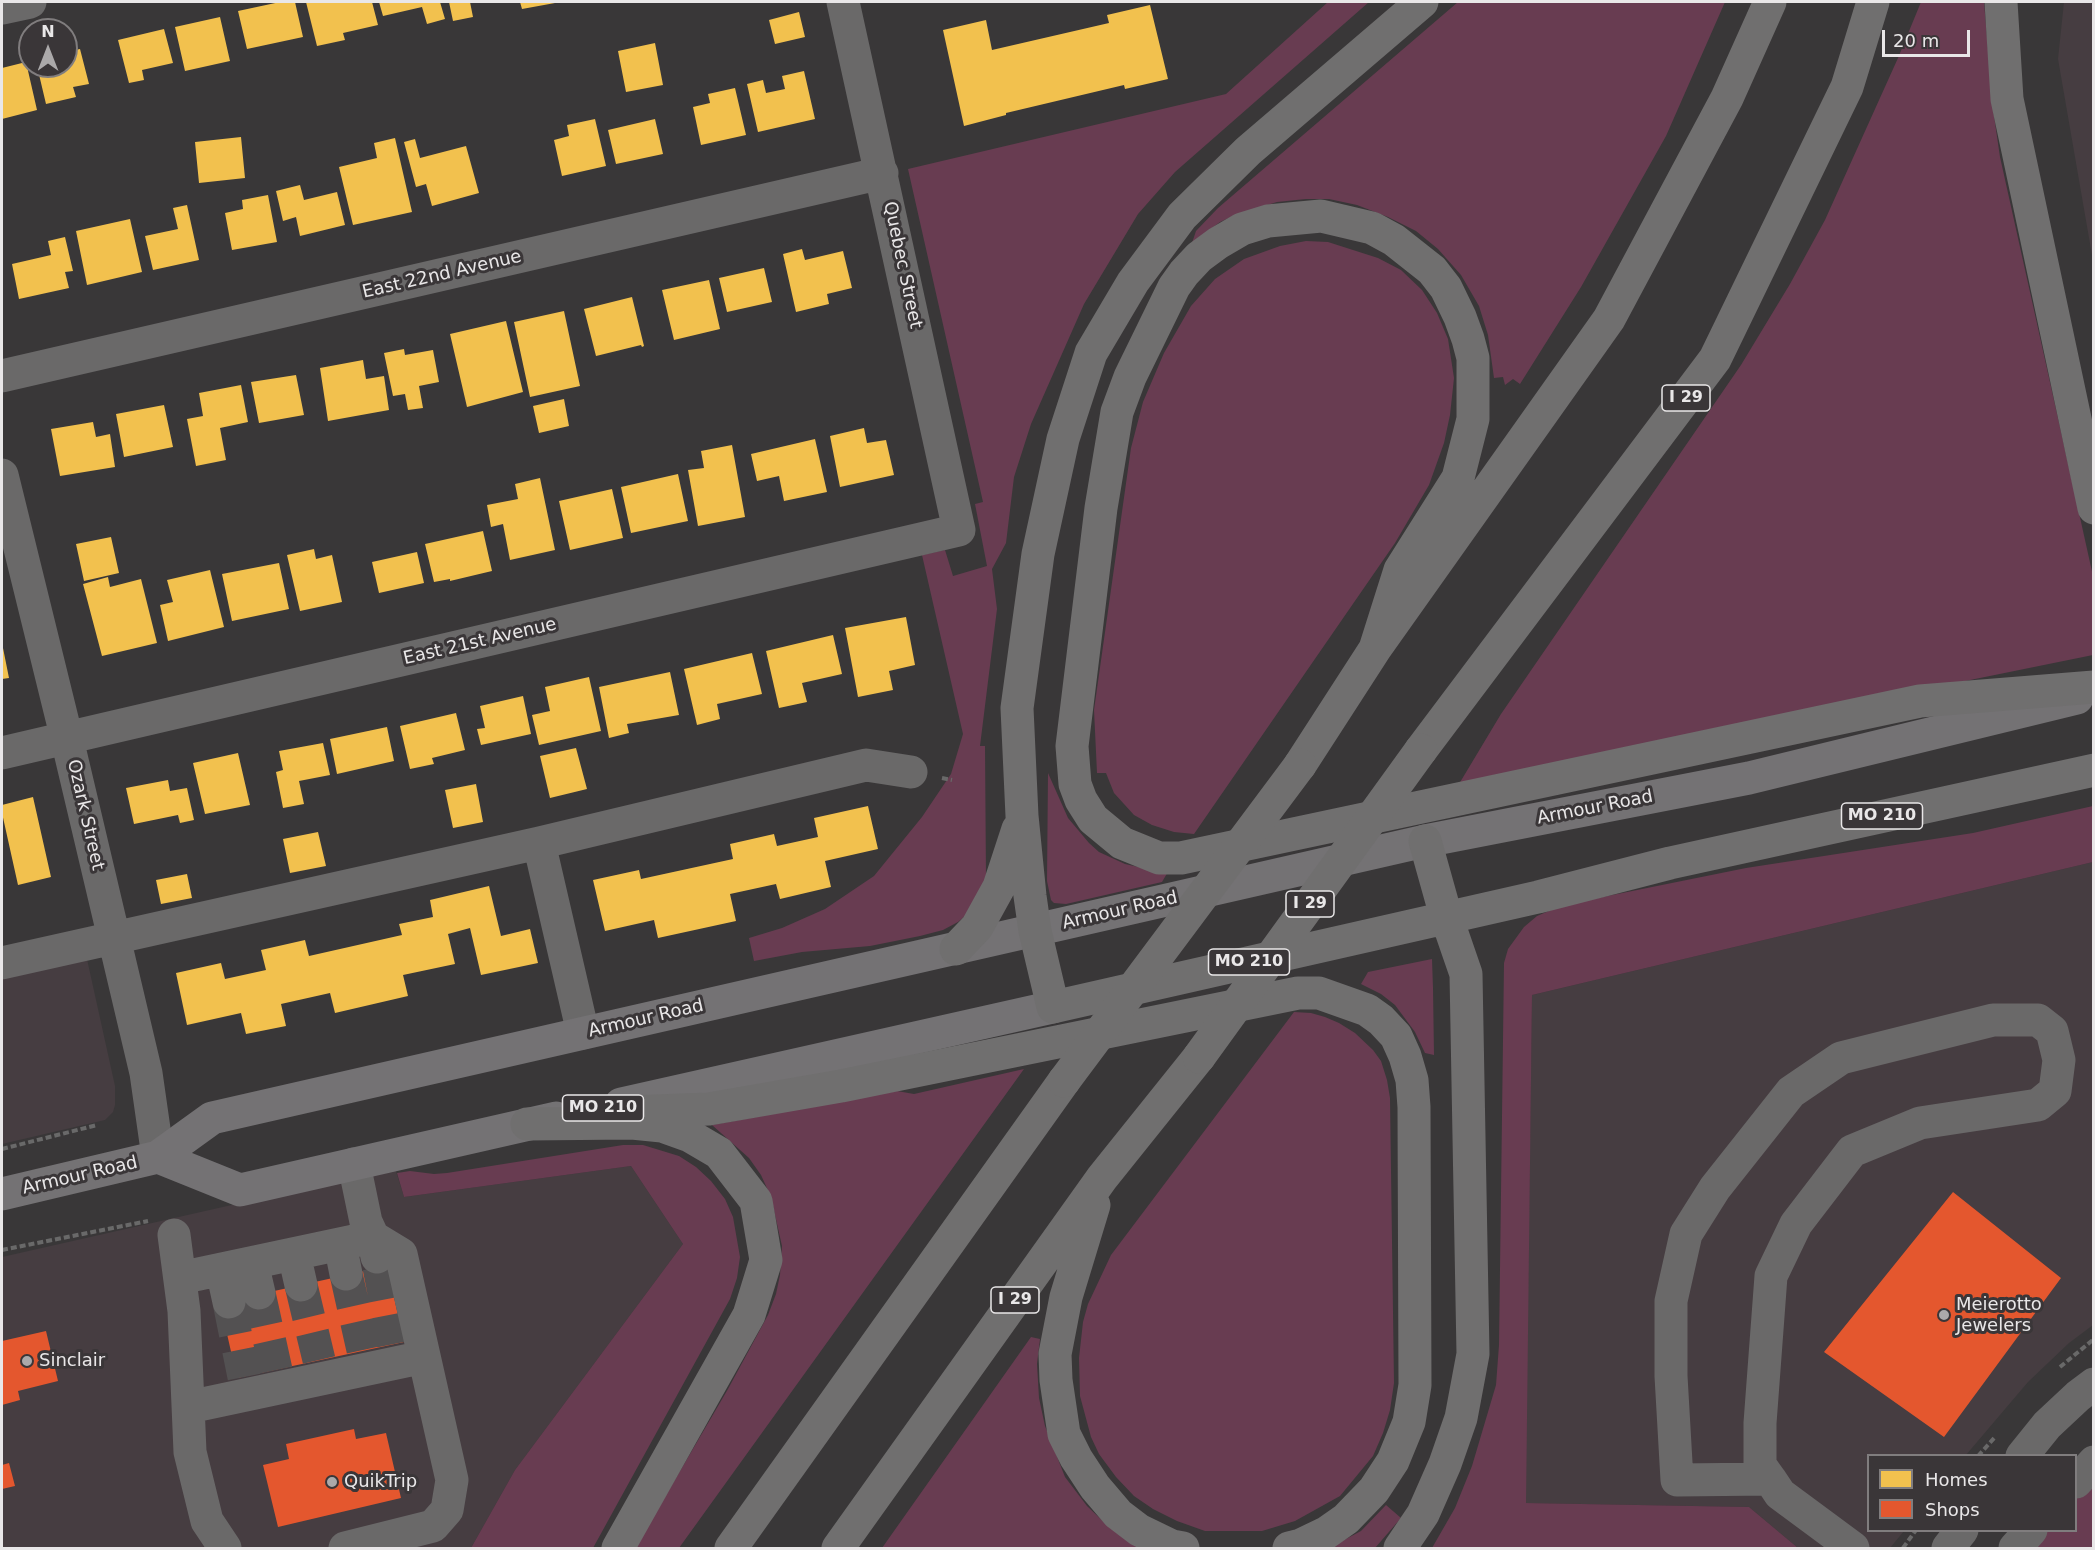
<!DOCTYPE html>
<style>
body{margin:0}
#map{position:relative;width:2095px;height:1550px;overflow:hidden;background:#393738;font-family:"DejaVu Sans",sans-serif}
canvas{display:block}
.frame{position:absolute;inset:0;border:3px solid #e9e7e8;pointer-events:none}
.legend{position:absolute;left:1867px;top:1454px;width:210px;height:78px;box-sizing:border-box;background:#3a3638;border:2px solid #807d7e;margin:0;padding:8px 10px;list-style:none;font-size:18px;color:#e9e7e8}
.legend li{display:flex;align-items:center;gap:12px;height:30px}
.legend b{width:30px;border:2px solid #807d7e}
.north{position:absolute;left:18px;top:18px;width:60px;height:60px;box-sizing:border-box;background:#3a3638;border:2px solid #807d7e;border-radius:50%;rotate:0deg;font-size:16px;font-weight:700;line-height:24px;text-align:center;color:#e9e7e8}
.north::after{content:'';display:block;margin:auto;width:21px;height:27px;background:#aba9aa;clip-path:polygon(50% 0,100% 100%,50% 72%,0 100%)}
.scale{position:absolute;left:1882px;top:30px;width:88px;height:27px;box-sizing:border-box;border:3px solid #e9e7e8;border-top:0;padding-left:8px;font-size:18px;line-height:21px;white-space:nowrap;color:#e9e7e8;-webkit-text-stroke:4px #3a3638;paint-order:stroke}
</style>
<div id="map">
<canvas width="2095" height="1550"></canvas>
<div class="frame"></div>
<ul class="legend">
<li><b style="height:16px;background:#f2c14e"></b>Homes</li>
<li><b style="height:16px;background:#e4572e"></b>Shops</li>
</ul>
<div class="north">N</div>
<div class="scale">20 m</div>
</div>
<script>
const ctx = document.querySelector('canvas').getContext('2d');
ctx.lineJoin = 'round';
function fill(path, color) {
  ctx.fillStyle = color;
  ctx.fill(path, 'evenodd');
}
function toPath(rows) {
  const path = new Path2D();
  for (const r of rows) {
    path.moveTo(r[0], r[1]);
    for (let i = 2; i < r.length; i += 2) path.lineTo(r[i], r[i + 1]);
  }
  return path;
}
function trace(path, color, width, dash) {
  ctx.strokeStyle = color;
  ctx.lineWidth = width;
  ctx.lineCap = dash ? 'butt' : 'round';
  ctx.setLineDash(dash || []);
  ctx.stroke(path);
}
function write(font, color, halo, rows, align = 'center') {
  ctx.font = font + ' "DejaVu Sans",sans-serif';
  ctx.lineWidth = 6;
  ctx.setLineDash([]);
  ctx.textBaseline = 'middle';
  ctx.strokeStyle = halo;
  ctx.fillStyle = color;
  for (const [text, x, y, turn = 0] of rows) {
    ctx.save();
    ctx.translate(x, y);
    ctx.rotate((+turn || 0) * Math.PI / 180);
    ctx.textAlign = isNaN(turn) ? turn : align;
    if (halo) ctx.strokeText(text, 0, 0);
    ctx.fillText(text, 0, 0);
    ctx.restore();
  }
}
fill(toPath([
 [2064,2,2093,2,2093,261,2058,59],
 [2093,862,2093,1325,2069,1343,2028,1382,1966,1455,1868,1456,1868,1530,1904,1531,1890,1548,1798,1548,1749,1507,1525,1503,1532,995],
 [2,950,85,950,115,1086,115,1105,113,1112,105,1120,2,1144],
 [631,1166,683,1244,515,1470,471,1548,2,1548,2,1257,395,1168,404,1197]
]), '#463d41');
fill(toPath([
 [1328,2,1369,2,1175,172,1138,214,1084,304,1031,424,1014,477,1006,543,992,569,997,609,980,746,985,746,986,878,972,910,958,922,943,930,920,936,870,946,802,952,754,961,749,938,782,928,825,909,874,876,922,817,951,774,963,734,922,555,945,550,953,576,987,566,975,504,983,502,908,169,1226,94],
 [1458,2,1725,2,1666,136,1581,287,1520,384,1513,379,1505,385,1503,377,1494,378,1488,335,1479,306,1461,275,1438,249,1416,231,1388,217,1357,205,1329,199,1306,199,1277,202,1235,215,1220,222,1192,243,1196,231,1218,208],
 [1921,2,1984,2,1993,109,2000,157,2093,576,2093,655,1459,784,1501,714,1741,365,1790,284,1825,220,1898,58],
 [1306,241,1328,242,1378,258,1401,270,1422,290,1437,313,1448,339,1454,378,1450,415,1444,443,1429,485,1395,543,1194,834,1174,832,1152,825,1134,815,1114,793,1106,773,1097,773,1094,710,1131,448,1143,402,1164,353,1191,306,1215,279,1244,259,1280,246],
 [1048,773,1068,818,1089,843,1099,852,1125,864,1156,871,1169,870,1162,882,1066,904,1054,903,1051,900,1047,881],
 [2093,806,2093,862,1532,995,1526,1503,1749,1507,1798,1548,1432,1548,1455,1508,1472,1466,1496,1385,1499,1345,1504,963,1508,949,1524,927,1537,916,1563,905,1746,868,1973,833],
 [1432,959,1433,988,1434,1055,1425,1053,1415,1032,1395,1005,1381,994,1361,984,1368,972],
 [1294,1012,1311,1013,1325,1017,1339,1023,1355,1033,1373,1050,1381,1061,1387,1080,1390,1098,1394,1383,1390,1410,1383,1433,1373,1456,1340,1496,1295,1521,1262,1531,1205,1531,1177,1521,1153,1509,1134,1496,1116,1477,1099,1454,1091,1437,1080,1396,1079,1358,1083,1322,1088,1304,1111,1255],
 [1024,1069,679,1548,635,1548,728,1389,768,1315,776,1294,780,1275,782,1246,771,1197,761,1175,749,1158,712,1125,897,1091,914,1094],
 [623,1145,643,1145,679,1156,696,1167,711,1181,725,1199,733,1217,740,1257,737,1278,730,1299,593,1548,471,1548,515,1470,683,1244,631,1166,404,1197,397,1173,410,1171,434,1174,447,1173],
 [1031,1337,1040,1339,1037,1364,1039,1398,1045,1426,1065,1477,1087,1506,1109,1527,1140,1548,882,1548],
 [2093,1468,2093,1548,2026,1548,2041,1531,2076,1530,2076,1489],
 [1386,1505,1401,1518,1375,1548,1329,1548,1361,1531]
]), '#683c51');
fill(toPath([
 [280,2,295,2,303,37,247,49,238,11],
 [306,2,372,2,378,25,343,33,345,40,317,46],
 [379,2,440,2,445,19,427,24,422,7,383,16],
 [449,2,470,2,473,17,453,21],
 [520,2,555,2,555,3,522,9],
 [1150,5,1168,79,1125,89,1124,85,1006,113,1006,115,964,126,943,30,986,20,992,50,1109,23,1107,15],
 [799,12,805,37,775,44,769,20],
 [220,17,230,61,185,71,175,27],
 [164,29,173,63,142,70,144,80,129,83,118,40],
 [655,43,663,85,626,92,618,51],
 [80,49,89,84,73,87,76,97,46,104,37,66,66,66,66,52],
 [26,62,37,110,2,119,2,68],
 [804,71,815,119,758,132,747,84,763,80,766,93,785,89,782,76],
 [735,88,746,135,701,145,693,107,710,103,708,94],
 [595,119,606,166,562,176,554,140,569,136,567,125],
 [655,119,663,154,616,164,608,130],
 [241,137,245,178,199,183,195,142],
 [395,138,412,212,353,225,339,167,377,158,374,143],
 [415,139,420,158,466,146,479,193,432,206,426,184,416,187,404,142],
 [300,185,304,200,337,192,345,225,300,236,296,217,283,221,276,191],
 [268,195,277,242,232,250,225,213,243,209,242,200],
 [187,205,199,260,153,270,145,236,178,229,173,208],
 [130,219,142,272,87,285,76,231],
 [65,237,73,271,65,272,69,288,19,299,12,264,51,255,48,241],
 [802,249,805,260,843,251,852,288,827,294,829,304,796,312,783,254],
 [764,268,772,302,727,312,719,278],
 [709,280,720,329,674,340,662,290],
 [632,297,644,346,642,347,641,345,596,356,584,309],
 [564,311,580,386,530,397,514,322],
 [506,321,523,392,467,407,450,334],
 [404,349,405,355,433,350,439,382,419,386,423,408,408,410,405,394,393,396,384,353],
 [363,360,366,379,384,376,389,410,328,421,320,368],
 [296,375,304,415,259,423,251,382],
 [241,385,248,422,220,428,226,460,196,466,187,419,203,416,199,393],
 [564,399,569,426,539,433,533,406],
 [164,405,173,447,124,457,116,414],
 [93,422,96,437,110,434,115,467,60,476,51,429],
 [864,428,867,443,886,440,894,475,840,487,830,436],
 [815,439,827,492,784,501,779,476,757,481,751,454],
 [732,445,745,517,698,526,688,470,704,468,701,451],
 [678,474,688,521,631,533,621,487],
 [540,478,555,550,510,560,503,524,491,527,487,505,518,499,515,484],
 [612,489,623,538,570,550,559,501],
 [483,531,492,571,450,581,450,579,434,582,425,544],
 [111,537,119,573,84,581,76,544],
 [314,549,316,559,332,555,342,602,300,611,287,555],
 [417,552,424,583,379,593,372,562],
 [279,563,289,609,232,621,222,574],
 [210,570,224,627,168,641,160,605,173,602,167,580],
 [108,577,110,587,141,579,157,643,102,656,83,584],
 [906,617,915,665,889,671,893,690,858,697,845,628],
 [833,635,842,674,802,683,807,702,779,708,766,651],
 [2,643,9,678,2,679],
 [752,653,762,694,717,704,720,719,697,725,684,669],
 [670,672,679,715,627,724,629,733,609,738,599,687],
 [589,677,601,731,539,745,532,715,550,711,545,687],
 [523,696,531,734,481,745,477,729,485,728,480,706],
 [456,713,465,750,432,758,434,764,410,769,400,726],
 [387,727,394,761,337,774,330,739],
 [323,743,330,775,299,781,304,804,283,808,276,772,283,770,279,751],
 [576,748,587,789,550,798,540,756],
 [238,753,250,805,205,814,193,763],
 [168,780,170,791,187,788,194,820,180,823,178,815,134,824,126,788],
 [476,784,483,822,453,828,445,790],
 [33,797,51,877,18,885,2,813,2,805],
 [868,806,878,849,825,861,831,887,780,899,776,884,730,894,736,921,658,938,654,920,605,931,593,880,639,870,641,879,733,859,730,844,774,834,777,846,818,837,814,818],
 [318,832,326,866,290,873,283,839],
 [187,874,192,898,161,904,156,880],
 [489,886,501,936,530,929,538,963,481,975,470,928,448,934,455,964,403,975,408,996,335,1013,330,993,281,1004,286,1026,246,1034,241,1013,187,1025,176,973,221,963,225,979,266,970,261,950,305,940,309,956,402,935,399,924,433,917,430,900]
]), '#f2c14e');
fill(toPath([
 [1953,1192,2061,1278,1944,1437,1824,1352],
 [387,1266,404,1342,237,1378,220,1303],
 [46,1331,58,1381,18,1391,20,1400,2,1405,2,1341],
 [354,1429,356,1439,386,1433,401,1498,278,1527,263,1465,289,1459,286,1444],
 [9,1463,15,1486,2,1489,2,1465]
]), '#e4572e');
trace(toPath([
 [379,1267,394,1344],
 [346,1274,363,1350],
 [301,1285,319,1360],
 [259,1293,276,1370],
 [229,1302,244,1377]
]), '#535152', 33, [33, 16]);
trace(toPath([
 [942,778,952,780],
 [2,1149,97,1125],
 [2,1250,148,1221],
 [2060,1367,2094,1339],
 [1978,1456,1996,1436],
 [1903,1548,1916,1530]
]), '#696969', 4, [6, 3]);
trace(toPath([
 [2,8,30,2],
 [2,376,882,173],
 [2,475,67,739,146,1073,158,1157],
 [2,753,959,530,843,2],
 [539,843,583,1033],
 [2,963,539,843,866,765,911,772],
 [174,1235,184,1311,190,1452,207,1521,225,1548],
 [340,1244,346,1274],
 [294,1254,301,1285],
 [252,1263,259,1293],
 [222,1270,229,1302],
 [180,1278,373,1237,377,1257],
 [189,1407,424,1357],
 [2022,1456,2047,1425,2078,1396,2094,1384],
 [1770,1479,1677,1480,1671,1376,1671,1301,1686,1234,1715,1188,1791,1092,1841,1058,1993,1020,2038,1020,2052,1031,2059,1060,2055,1091,2038,1105,1920,1123,1852,1151,1796,1224,1771,1276,1760,1423,1760,1465,1770,1479,1780,1494,1853,1548],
 [2076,1482,2094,1462],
 [345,1548,433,1526,447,1510,452,1480,401,1254,373,1237,366,1222,354,1164],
 [1948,1548,1962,1530],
 [2015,1548,2031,1530]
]), '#6a6969', 33);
trace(toPath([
 [621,1104,1053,1007],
 [158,1157,240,1190,556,1118],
 [2,1194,158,1157,212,1118,1425,841,1749,778,2077,698]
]), '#747274', 33);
trace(toPath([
 [1422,2,1248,151,1182,216,1133,282,1091,353,1063,439,1038,554,1017,708,1022,816,1030,896,1035,931,1053,1007,1538,897,1670,863,2094,770],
 [2001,2,2007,99,2094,508],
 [1375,649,1400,570,1458,478,1473,419,1473,358,1468,339,1460,317,1446,288,1432,270,1394,240,1372,228,1321,216,1268,221,1242,229,1218,243,1199,257,1184,273,1174,287,1130,377,1117,412,1101,508,1072,746,1075,784,1081,800,1093,819,1122,843,1159,858,1181,858,1920,701,2094,687],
 [1421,750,1715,359,1847,87,1873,2],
 [1300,765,1375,649,1609,319,1727,98,1770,2],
 [956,949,977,927,999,887,1018,829],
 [577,1114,709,1109,841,1086,1298,993,1319,993,1367,1010,1381,1020,1396,1036,1405,1056,1412,1080,1414,1107,1415,1385,1409,1422,1393,1461,1374,1490,1346,1519,1326,1533,1301,1545,1289,1548],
 [527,1124,632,1123,662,1126,690,1136,719,1153,756,1201,766,1260,749,1315,618,1548],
 [1094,1205,1066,1297,1055,1354,1056,1380,1064,1434,1076,1458,1095,1487,1118,1514,1139,1530,1172,1546,1183,1548],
 [731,1548,1064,1081],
 [838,1548,1102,1178,1199,1057],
 [1400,1548,1423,1514,1445,1464,1461,1418,1473,1354,1466,974,1446,916,1425,841]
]), '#706f6f', 33);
trace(toPath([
 [1199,1057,1421,750],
 [1064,1081,1300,765]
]), '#706f6f', 33);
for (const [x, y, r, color] of [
 [1944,1315,6,"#aba9aa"],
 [27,1361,6,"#aba9aa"],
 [332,1482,6,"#aba9aa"]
]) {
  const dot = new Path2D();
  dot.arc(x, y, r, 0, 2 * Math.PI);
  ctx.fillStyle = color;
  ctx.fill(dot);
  trace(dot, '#3a3638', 2);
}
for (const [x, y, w] of [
 [1686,398,48],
 [1882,816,81],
 [1310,904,48],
 [1249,962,81],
 [603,1108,81],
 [1015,1300,48]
]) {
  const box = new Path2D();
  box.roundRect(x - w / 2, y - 13, w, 26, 4.5);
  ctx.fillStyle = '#3a3638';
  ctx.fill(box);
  trace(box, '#e9e7e8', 1.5);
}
write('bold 16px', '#e9e7e8', null, [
 ["I 29",1686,398],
 ["MO 210",1882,816],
 ["I 29",1310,904],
 ["MO 210",1249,962],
 ["MO 210",603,1108],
 ["I 29",1015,1300]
]);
write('18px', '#e9e7e8', '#3a3638', [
 ["Quebec Street",902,265,78],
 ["East 22nd Avenue",442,275,-13],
 ["East 21st Avenue",480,642,-13],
 ["Armour Road",1595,808,-11],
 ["Ozark Street",85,815,77],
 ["Armour Road",1120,911,-13],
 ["Armour Road",646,1019,-13],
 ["Armour Road",80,1176,-13]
]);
write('18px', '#e9e7e8', '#3a3638', [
 ["Meierotto",1956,1305],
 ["Jewelers",1956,1326],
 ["Sinclair",39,1361],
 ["QuikTrip",344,1482]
], 'left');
</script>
